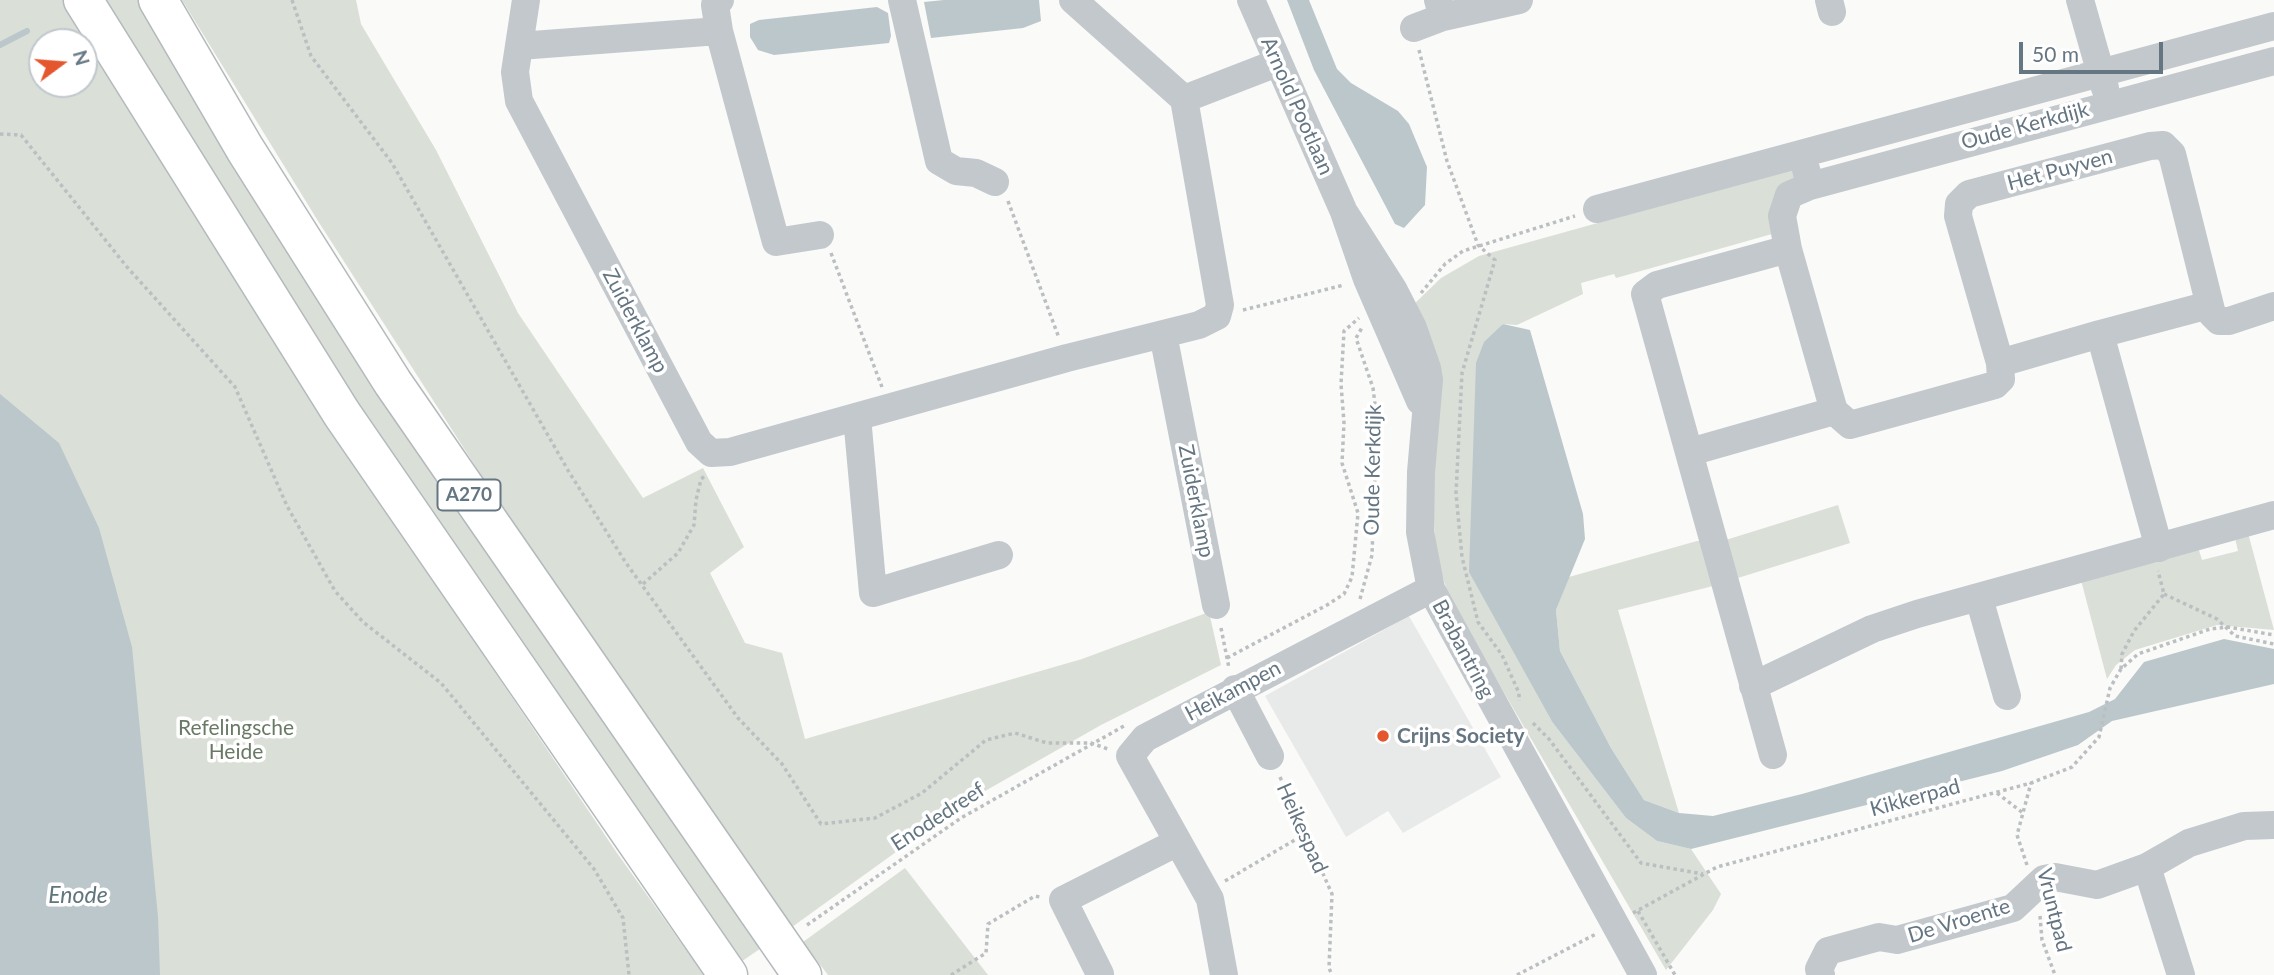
<!DOCTYPE html>
<style>
body{margin:0}
#map{position:relative;width:2274px;height:975px;overflow:hidden;background:#fafaf8;font-family:Lato,sans-serif}
canvas{display:block}
.north{position:absolute;left:28px;top:28px;width:70px;height:70px;box-sizing:border-box;background:#fff;border:2px solid #c1c8cd;border-radius:50%;rotate:74deg;font-size:19px;font-weight:700;line-height:28px;text-align:center;color:#657683}
.north::after{content:'';display:block;margin:auto;width:24px;height:32px;background:#e4572e;clip-path:polygon(50% 0,100% 100%,50% 72%,0 100%)}
.scale{position:absolute;left:2019px;top:42px;width:144px;height:32px;box-sizing:border-box;border:4px solid #657683;border-top:0;padding-left:9px;font-size:21px;line-height:24px;white-space:nowrap;color:#657683;-webkit-text-stroke:5px #fff;paint-order:stroke}
</style>
<div id="map">
<canvas width="2274" height="975"></canvas>
<div class="north">N</div>
<div class="scale">50 m</div>
</div>
<script>
const ctx = document.querySelector('canvas').getContext('2d');
ctx.lineJoin = 'round';
function fill(path, color) {
  ctx.fillStyle = color;
  ctx.fill(path, 'evenodd');
}
function toPath(rows) {
  const path = new Path2D();
  for (const r of rows) {
    path.moveTo(r[0], r[1]);
    for (let i = 2; i < r.length; i += 2) path.lineTo(r[i], r[i + 1]);
  }
  return path;
}
function trace(path, color, width, dash) {
  ctx.strokeStyle = color;
  ctx.lineWidth = width;
  ctx.lineCap = dash ? 'butt' : 'round';
  ctx.setLineDash(dash || []);
  ctx.stroke(path);
}
function write(font, color, halo, rows, align = 'center') {
  ctx.font = font + ' Lato,sans-serif';
  ctx.lineWidth = 7;
  ctx.setLineDash([]);
  ctx.textBaseline = 'middle';
  ctx.strokeStyle = halo;
  ctx.fillStyle = color;
  for (const [text, x, y, turn = 0] of rows) {
    ctx.save();
    ctx.translate(x, y);
    ctx.rotate((+turn || 0) * Math.PI / 180);
    ctx.textAlign = isNaN(turn) ? turn : align;
    if (halo) ctx.strokeText(text, 0, 0);
    ctx.fillText(text, 0, 0);
    ctx.restore();
  }
}
fill(toPath([
 [1409,616,1501,777,1403,833,1388,811,1346,837,1265,696]
]), '#e8e9e9');
fill(toPath([
 [0,0,65,0,295,369,459,619,617,853,704,975,0,975],
 [42,42,84,42,84,84,42,84],
 [100,0,146,0,767,944,735,966,463,572],
 [182,0,356,0,361,24,436,150,518,313,643,498,703,468,744,547,710,573,745,643,782,653,805,739,1082,659,1209,612,1221,665,1101,725,964,803,792,927,483,478,318,221],
 [1799,167,1772,234,1616,278,1614,274,1581,283,1583,294,1517,325,1502,324,1553,723,1626,818,1657,841,1691,849,1721,894,1713,910,1666,970,1450,600,1435,553,1431,435,1410,308,1441,278,1479,256],
 [1838,505,1850,543,1709,587,1618,610,1679,813,1644,800,1611,748,1560,651,1556,610,1569,577,1697,541,1729,539],
 [2248,533,2274,630,2217,625,2135,650,2116,665,2107,679,2081,580,2198,547,2202,560,2238,551,2235,538],
 [905,868,988,975,828,975,803,942]
]), '#dadfd7');
fill(toPath([
 [944,0,1039,0,1041,21,1023,28,931,38,924,2],
 [1287,0,1309,0,1337,69,1351,83,1398,111,1409,124,1427,167,1425,205,1404,228,1395,224,1314,70],
 [877,7,888,13,891,36,889,43,774,55,758,50,750,37,750,24,759,20],
 [1503,324,1530,330,1583,514,1585,539,1556,610,1560,651,1611,748,1644,800,1679,813,1713,816,1802,794,2089,712,2115,699,2144,662,2224,639,2274,649,2274,684,2112,721,2078,745,2002,771,1691,849,1657,841,1626,818,1553,723,1469,572,1476,363,1484,342],
 [0,394,59,443,99,528,132,647,158,917,160,975,0,975]
]), '#bbc7cb');
trace(toPath([
 [0,45,27,31]
]), '#bbc7cb', 6);
const highway = toPath([
 [83,0,342,414,728,975],
 [158,0,245,149,393,383,802,975]
]);
trace(highway, '#b4b9bd', 41);
trace(toPath([
 [292,0,311,56,392,163,569,472,626,563,738,718,782,764,821,824,875,818,922,793,986,740,1015,733,1047,743,1091,743,1108,749],
 [1419,50,1447,161,1478,245,1495,260,1462,373,1456,493,1462,557,1478,622,1502,655,1519,693,1519,701],
 [0,134,21,135,127,267,235,387,287,506,335,591,363,622,441,683,594,869,623,918,629,975],
 [1008,201,1059,338],
 [831,253,882,387],
 [1421,293,1445,264,1463,251,1575,216],
 [1243,310,1344,285],
 [643,584,678,553,694,525,696,500,701,479,706,475],
 [2164,594,2217,619,2235,636,2274,644],
 [1360,599,1372,555,1377,420,1373,388,1356,338,1363,326],
 [1221,628,1229,668],
 [1227,658,1327,605,1344,594,1352,577,1358,513,1342,463,1344,423,1341,384,1344,331,1359,318],
 [2121,669,2122,654,2134,631,2164,594,2158,571],
 [1533,723,1549,739,1641,863,1703,874],
 [1280,777,1332,894,1329,968,1332,975],
 [1997,793,2023,813],
 [2027,865,2017,835,2031,783],
 [1225,881,1305,834],
 [1638,911,1675,975],
 [1633,913,1717,867,2031,783,2072,767,2099,737,2110,688,2121,669,2138,654,2210,629,2228,627,2274,635],
 [2040,916,2042,940,2055,975],
 [807,925,961,818,1124,726],
 [951,975,986,953,988,924,1035,896,1040,897],
 [1517,975,1596,934]
]), '#bbbfc2', 3.5, [3.5, 3.5]);
trace(toPath([
 [526,0,515,72,519,101,699,442,711,453,730,452,1067,358,1199,325,1217,316,1220,305,1184,99,1277,63],
 [720,0,715,5,719,31,776,242,820,235],
 [902,0,939,161,956,171,976,173,995,182],
 [1073,0,1184,99],
 [1251,0,1344,212,1367,279,1420,401],
 [1829,0,1832,12],
 [2080,0,2105,88],
 [1443,17,1519,0],
 [1414,28,1443,17,1438,0],
 [519,46,719,31],
 [1806,169,1810,186,2274,61],
 [1597,209,2274,26],
 [1344,212,1393,289,1413,328,1427,368,1429,380,1421,472,1420,532,1431,589,1643,975],
 [1788,249,1834,411],
 [1163,334,1216,605],
 [2100,334,2209,305],
 [2000,363,1958,216,1959,204,1969,194,2150,146,2163,145,2172,154,2212,314,2219,321,2229,321,2274,306],
 [857,417,873,593,999,555],
 [1690,452,1834,411,1850,425,1995,385,2001,379,2000,363,2100,334,2159,548],
 [1979,598,2007,696],
 [1753,686,1872,629,1917,614,2274,515],
 [1235,689,1270,756],
 [1773,755,1645,294,1657,285,1788,249,1782,216,1789,195,1810,186],
 [2147,867,2181,975],
 [1100,974,1063,900,1178,842],
 [1224,975,1210,899,1130,756,1145,738,1431,589],
 [1821,975,1819,969,1828,951,1879,937,1897,940,2013,908,2044,879,2055,877,2097,885,2147,867,2189,843,2244,826,2274,825]
]), '#c3c8cc', 28);
trace(highway, '#fff', 38);
for (const [x, y, r, color] of [
 [1383,736,7,"#e4572e"]
]) {
  const dot = new Path2D();
  dot.arc(x, y, r, 0, 2 * Math.PI);
  ctx.fillStyle = color;
  ctx.fill(dot);
  trace(dot, '#fff', 2.5);
}
for (const [x, y, w] of [
 [469,495,63]
]) {
  const box = new Path2D();
  box.roundRect(x - w / 2, y - 15.5, w, 31, 5);
  ctx.fillStyle = '#fff';
  ctx.fill(box);
  trace(box, '#657683', 2);
}
write('bold 19px', '#657683', null, [
 ["A270",469,495]
]);
write('21px', '#657683', '#fff', [
 ["Arnold Pootlaan",1297,106,66],
 ["Oude Kerkdijk",2025,126,-15],
 ["Het Puyven",2060,170,-15],
 ["Zuiderklamp",635,321,62],
 ["Oude Kerkdijk",1373,470,-89],
 ["Zuiderklamp",1196,501,79],
 ["Brabantring",1463,649,62],
 ["Heikampen",1233,691,-28],
 ["Kikkerpad",1915,798,-15],
 ["Enodedreef",938,817,-33],
 ["Heikespad",1302,828,66],
 ["Vruntpad",2054,910,76],
 ["De Vroente",1959,921,-17]
]);
write('21px', '#687a64', '#fff', [
 ["Refelingsche",236,728],
 ["Heide",236,752]
]);
write('bold 21px', '#657683', '#fff', [
 ["Crijns Society",1397,736]
], 'left');
write('italic 23px', '#60757c', '#fff', [
 ["Enode",78,896]
]);
</script>
